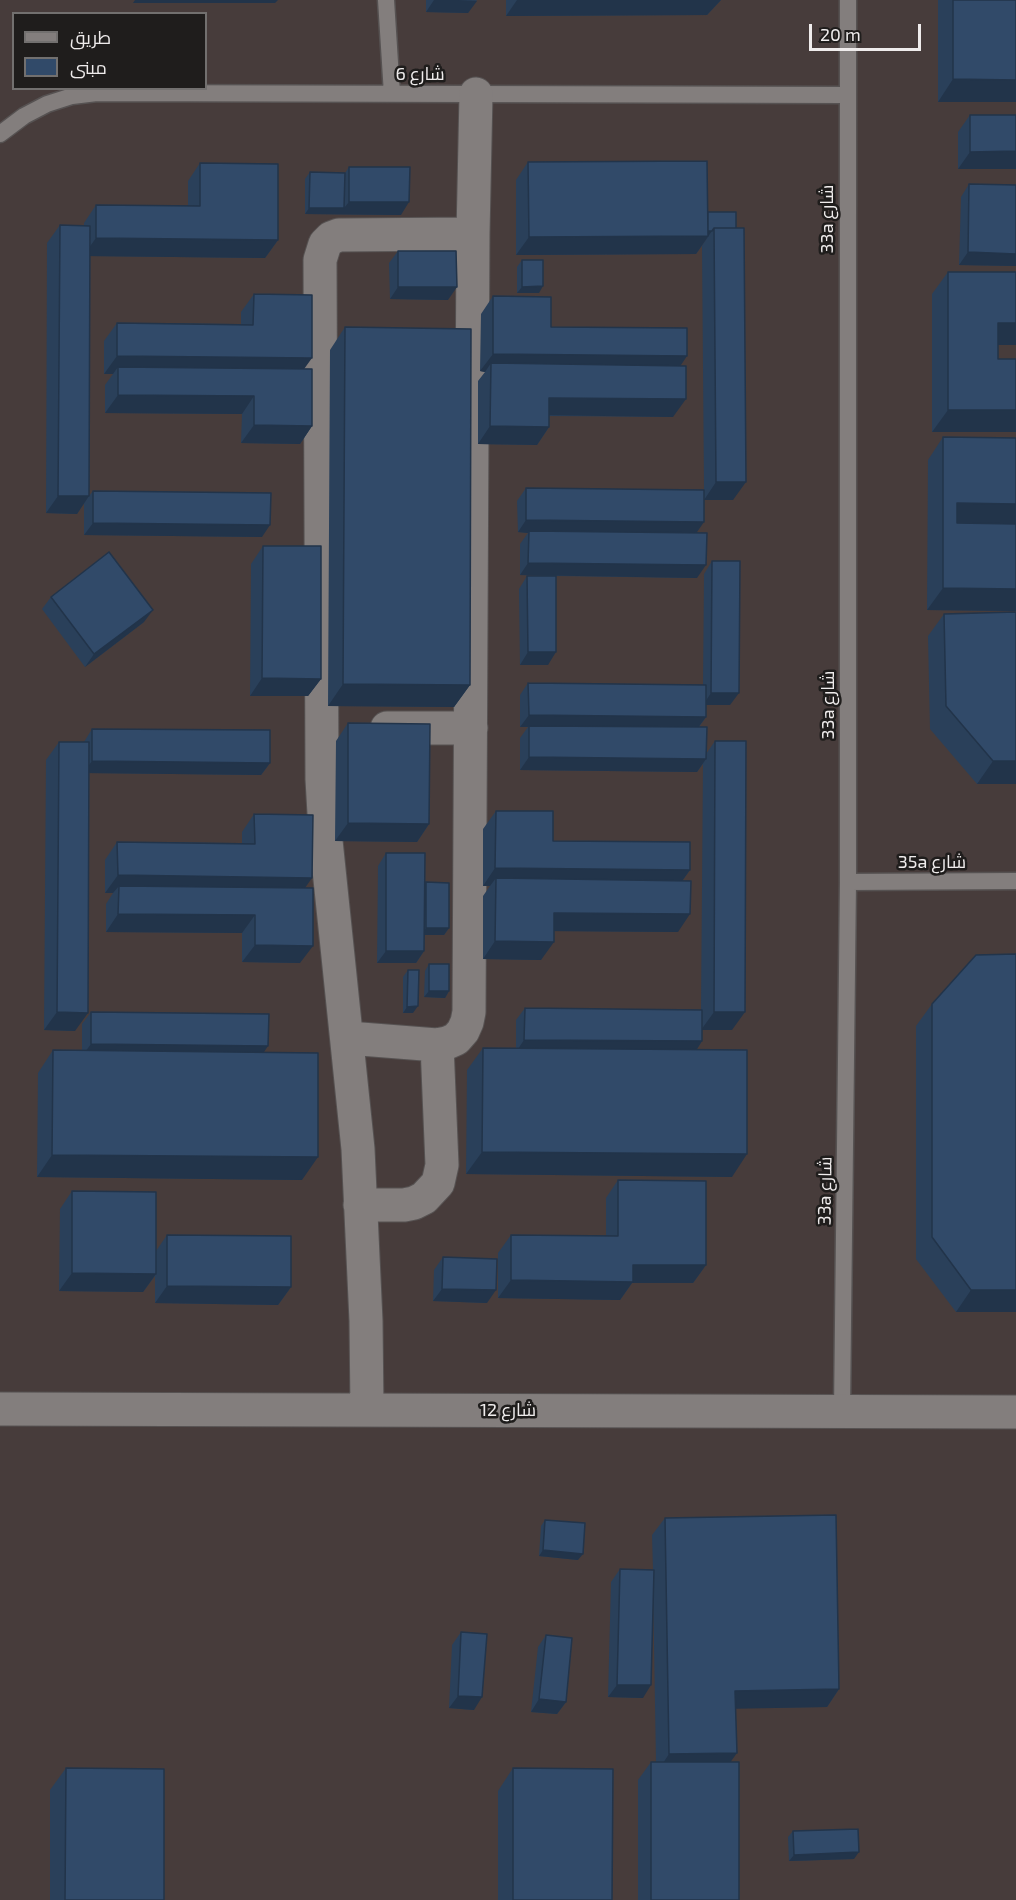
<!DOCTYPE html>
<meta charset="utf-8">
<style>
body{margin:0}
#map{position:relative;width:1016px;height:1900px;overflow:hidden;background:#393434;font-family:"Exo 2",Cairo,sans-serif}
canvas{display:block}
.legend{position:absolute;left:12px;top:12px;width:195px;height:78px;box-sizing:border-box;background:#1f1d1c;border:2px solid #72706f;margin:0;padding:8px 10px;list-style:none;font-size:18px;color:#efecec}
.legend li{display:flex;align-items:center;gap:12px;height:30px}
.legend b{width:30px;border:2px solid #72706f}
.scale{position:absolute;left:809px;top:24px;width:112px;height:27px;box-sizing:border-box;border:3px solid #efecec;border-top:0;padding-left:8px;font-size:18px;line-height:21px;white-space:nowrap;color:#efecec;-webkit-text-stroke:4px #1f1d1c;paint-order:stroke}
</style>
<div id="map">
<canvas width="1016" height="1900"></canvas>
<ul class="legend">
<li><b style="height:8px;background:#837e7d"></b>طريق</li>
<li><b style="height:16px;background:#314a69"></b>مبنى</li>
</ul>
<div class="scale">20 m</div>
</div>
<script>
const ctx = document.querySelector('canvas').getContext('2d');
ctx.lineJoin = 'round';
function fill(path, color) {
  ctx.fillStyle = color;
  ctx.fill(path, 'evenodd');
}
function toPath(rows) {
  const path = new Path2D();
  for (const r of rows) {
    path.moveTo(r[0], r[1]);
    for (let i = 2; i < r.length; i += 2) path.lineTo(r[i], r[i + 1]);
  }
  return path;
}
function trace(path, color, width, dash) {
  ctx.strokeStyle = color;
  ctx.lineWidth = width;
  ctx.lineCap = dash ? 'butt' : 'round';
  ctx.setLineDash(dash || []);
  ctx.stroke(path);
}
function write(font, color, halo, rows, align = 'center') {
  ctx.font = font + ' "Exo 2",Cairo,sans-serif';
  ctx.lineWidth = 5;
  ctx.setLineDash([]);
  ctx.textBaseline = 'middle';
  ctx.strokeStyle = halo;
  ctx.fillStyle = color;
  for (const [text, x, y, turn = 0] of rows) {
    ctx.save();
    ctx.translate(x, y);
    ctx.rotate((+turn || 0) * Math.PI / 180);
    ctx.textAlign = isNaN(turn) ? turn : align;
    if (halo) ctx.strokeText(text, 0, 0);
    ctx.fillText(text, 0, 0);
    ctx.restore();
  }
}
fill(toPath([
 [0,0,1016,0,1016,1900,0,1900],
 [14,14,206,14,206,88,14,88]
]), '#473c3b');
const service = toPath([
 [386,0,392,94],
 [0,134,24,116,47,104,72,96,97,93,846,95],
 [848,882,1016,881],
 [842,1410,848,882,848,0]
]);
const minor = toPath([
 [387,728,471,728],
 [348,1038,437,1045,447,1043,456,1039,463,1031,467,1022,469,1012,473,234,476,94],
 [360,1205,404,1205,414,1203,424,1198,438,1183,442,1165,437,1045],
 [0,1409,1016,1412],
 [367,1410,366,1321,358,1149,325,831,322,779,320,260,325,244,331,238,339,235,473,234]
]);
trace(service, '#565252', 19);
trace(minor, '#565252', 35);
trace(service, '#837e7d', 16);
trace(minor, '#837e7d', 33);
fill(toPath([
 [426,0,477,0,468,13,426,12],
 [506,0,721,0,707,15,506,16],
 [938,0,1016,0,1016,102,938,102],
 [970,115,1016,115,958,169,958,132],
 [528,162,708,212,736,212,733,500,704,500,696,533,697,578,556,576,548,665,520,665,519,589,527,576,551,576,520,575,520,544,528,533,518,532,517,501,526,488,704,490,702,246,708,237,696,254,516,255,516,180],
 [200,163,278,240,265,258,90,256,89,496,93,491,262,537,84,535,84,503,77,514,46,513,47,243,60,225,84,226,84,223,96,205,188,206,188,181],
 [349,167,401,215,305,214,305,179,310,172,345,173],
 [969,184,1016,185,1016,266,959,265,961,197],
 [398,251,448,300,390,299,389,263],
 [522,260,539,293,517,293,517,267],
 [948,272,1016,345,998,345,998,359,1016,359,1016,432,932,432,932,294],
 [254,294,304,369,312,426,300,444,241,443,242,414,105,413,105,385,113,374,104,374,104,341,117,323,241,324,241,312],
 [493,296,551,327,680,366,673,417,549,416,549,427,537,445,478,444,478,381,485,372,480,371,481,314],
 [345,327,470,685,454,707,328,706,330,350],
 [943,437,1016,438,1016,611,927,610,928,460],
 [263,546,321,679,308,696,250,696,251,564],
 [712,561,730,705,706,705,706,717,699,727,706,754,715,741,732,1030,702,1030,702,1041,696,1050,732,1177,466,1174,467,1070,483,1048,516,1048,516,1020,525,1008,701,1010,703,764,697,772,520,770,520,738,528,727,520,727,520,695,528,683,703,685,704,574],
 [51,597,144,622,85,667,42,609],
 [944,614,1016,784,977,784,930,729,928,636],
 [348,723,429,824,417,842,335,841,336,741],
 [92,729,270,763,261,775,89,773,75,1031,44,1030,46,760,59,742,84,742],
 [496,811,553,841,690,870,682,881,678,932,554,931,541,960,483,959,483,896,490,886,483,886,483,829],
 [254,814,305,888,300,963,242,962,242,933,106,932,106,904,113,893,105,893,105,860,117,842,242,843,242,832],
 [386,853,425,884,426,882,449,928,444,935,424,935,424,951,416,963,377,963,378,866],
 [1016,954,1016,1312,956,1312,916,1259,916,1026,932,1004],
 [429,964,449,991,445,998,424,997,425,971],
 [408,970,413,1013,403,1013,403,977],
 [91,1012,264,1053,302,1180,37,1177,38,1073,53,1050,82,1051,82,1024],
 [618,1180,706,1265,693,1283,632,1283,620,1300,498,1298,498,1253,511,1235,606,1236,606,1198],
 [72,1191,156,1251,167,1235,291,1287,278,1305,155,1303,155,1276,143,1292,59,1291,60,1209],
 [443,1257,487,1303,433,1301,434,1270],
 [665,1518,839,1689,827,1707,736,1708,730,1762,739,1900,638,1900,638,1780,651,1762,656,1762,653,1586,643,1698,608,1697,611,1582,620,1569,653,1570,652,1535],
 [545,1520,578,1560,539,1556,541,1526],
 [461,1632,474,1710,449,1708,452,1645],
 [546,1635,566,1702,557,1714,531,1712,538,1647],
 [66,1768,164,1900,50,1900,50,1790],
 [513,1768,612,1900,498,1900,498,1791],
 [793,1831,854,1859,789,1861,788,1837]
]), '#2a405a');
fill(toPath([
 [135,0,278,0,275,3,133,3],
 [434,0,458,0,477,1,468,13,426,12],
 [517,0,721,0,707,15,506,16],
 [953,79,1016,80,1016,102,938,102],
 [1016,151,1016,169,958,169,970,152],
 [349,202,409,202,401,215,305,214,309,208,344,208],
 [712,231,696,254,516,255,529,237],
 [96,238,278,240,265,258,83,256],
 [968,252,1016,254,1016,266,959,265],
 [543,286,539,293,517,293,522,287],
 [398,287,457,287,448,300,390,299],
 [998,323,1016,323,1016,345,982,345],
 [493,354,687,356,675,374,491,363,485,372,480,371],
 [117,356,312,358,299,376,118,367,113,374,104,374],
 [118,395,254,396,242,414,105,413],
 [549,398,686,399,673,417,537,415],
 [948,410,1016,410,1016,432,932,432],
 [254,425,312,426,300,444,241,443],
 [490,426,549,427,537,445,478,444],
 [716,482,746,482,733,500,704,500],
 [58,496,89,496,77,514,46,513],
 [957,503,1016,504,1016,526,943,525],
 [526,520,704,522,695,535,529,531,528,533,518,532],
 [93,523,270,525,262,537,84,535],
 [528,563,706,565,697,578,520,575],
 [943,588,1016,589,1016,611,927,610],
 [153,610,144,622,85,667,94,654],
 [528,652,556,652,548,665,520,665],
 [262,678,321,679,308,696,250,696],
 [343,684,470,685,454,707,328,706],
 [711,693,739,693,730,705,703,705],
 [529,715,706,717,697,729,529,726,528,727,520,727],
 [529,757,706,759,697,772,520,770],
 [92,761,270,763,261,775,83,773],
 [993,761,1016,761,1016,784,977,784],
 [348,823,429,824,417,842,335,841],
 [495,868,690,870,677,888,496,878,490,886,483,886],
 [118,875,312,878,300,895,119,886,113,893,105,893],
 [554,913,690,914,678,932,541,931],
 [118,914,255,915,242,933,106,932],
 [426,928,449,928,444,935,421,935],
 [495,941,554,942,541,960,483,959],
 [255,945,313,946,300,963,242,962],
 [386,951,424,951,416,963,377,963],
 [429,991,449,991,445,998,424,997],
 [418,1006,413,1013,403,1013,407,1007],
 [57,1012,88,1013,75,1031,44,1030],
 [714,1012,745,1012,732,1030,701,1030],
 [524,1040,702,1041,694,1054,516,1052],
 [91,1044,268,1046,260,1058,82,1056],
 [482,1152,747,1154,732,1177,466,1174],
 [52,1155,318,1157,302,1180,37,1177],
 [633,1265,706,1265,693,1283,632,1283,620,1300,498,1298,511,1280],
 [72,1273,156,1274,143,1292,59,1291],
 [167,1286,291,1287,278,1305,155,1303],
 [442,1289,496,1290,487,1303,433,1301],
 [971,1290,1016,1290,1016,1312,956,1312],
 [543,1550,583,1554,578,1560,539,1556],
 [617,1685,651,1685,643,1698,608,1697],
 [839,1689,827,1707,723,1709,735,1691],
 [458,1696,482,1697,474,1710,449,1708],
 [539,1699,566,1702,557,1714,531,1712],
 [737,1753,724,1771,657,1772,669,1754],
 [859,1852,854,1859,789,1861,794,1855]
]), '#22344a');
const building = toPath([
 [953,0,1016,0,1016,80,953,79,953,0],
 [970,115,1016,115,1016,151,970,152,970,115],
 [707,161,708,236,529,237,528,162,707,161],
 [200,163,278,164,278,240,96,238,96,205,200,206,200,163],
 [349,167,410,167,409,202,349,202,349,167],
 [310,172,345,173,344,208,309,208,310,172],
 [969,184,1016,185,1016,254,968,252,969,184],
 [708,212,736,212,736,228,714,228,712,231,708,231,708,212],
 [60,225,90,226,89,496,58,496,60,225],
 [714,228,744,228,746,482,716,482,714,228],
 [398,251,456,251,457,287,398,287,398,251],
 [522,260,543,260,543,286,522,287,522,260],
 [948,272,1016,272,1016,323,998,323,998,359,1016,359,1016,410,948,410,948,272],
 [254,294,312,295,312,358,117,356,117,323,253,325,254,294],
 [493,296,551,297,551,327,687,328,687,356,493,354,493,296],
 [345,327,471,329,470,685,343,684,345,327],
 [491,363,686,366,686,399,549,398,549,427,490,426,491,363],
 [118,367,312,369,312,426,254,425,254,396,118,395,118,367],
 [943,437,1016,438,1016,504,957,503,957,523,1016,524,1016,589,943,588,943,437],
 [526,488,704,490,704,522,526,520,526,488],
 [93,491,271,493,270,525,93,523,93,491],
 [529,531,707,533,706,565,528,563,529,531],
 [263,546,321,546,321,679,262,678,263,546],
 [109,552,153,610,94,654,51,597,109,552],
 [712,561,740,561,739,693,711,693,712,561],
 [527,576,556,576,556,652,528,652,527,576],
 [1016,612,1016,761,993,761,946,706,944,614,1016,612],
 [528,683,706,685,706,717,529,715,528,683],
 [348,723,430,724,429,824,348,823,348,723],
 [529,726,707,727,706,759,529,757,529,726],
 [92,729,270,730,270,763,92,761,92,729],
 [715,741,746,741,745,1012,714,1012,715,741],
 [59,742,89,742,88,1013,57,1012,59,742],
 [496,811,553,811,553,841,690,842,690,870,495,868,496,811],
 [254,814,313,815,312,878,118,875,117,842,255,844,254,814],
 [386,853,425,853,424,951,386,951,386,853],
 [496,878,691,881,690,914,554,913,554,942,495,941,496,878],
 [426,882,449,883,449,928,426,928,426,882],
 [119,886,313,888,313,946,255,945,255,915,118,914,119,886],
 [1016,954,1016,1290,971,1290,932,1237,932,1004,976,955,1016,954],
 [429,964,449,964,449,991,429,991,429,964],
 [408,970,419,970,418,1006,407,1007,408,970],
 [525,1008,702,1010,702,1041,524,1040,525,1008],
 [91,1012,269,1014,268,1046,91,1044,91,1012],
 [483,1048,747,1050,747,1154,482,1152,483,1048],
 [53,1050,318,1053,318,1157,52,1155,53,1050],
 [618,1180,706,1181,706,1265,633,1265,633,1282,511,1280,511,1235,618,1236,618,1180],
 [72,1191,156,1192,156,1274,72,1273,72,1191],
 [167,1235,291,1236,291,1287,167,1286,167,1235],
 [443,1257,497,1259,496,1290,442,1289,443,1257],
 [836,1515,839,1689,735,1691,737,1753,669,1754,665,1518,836,1515],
 [545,1520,585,1523,583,1554,543,1550,545,1520],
 [620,1569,654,1570,651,1685,617,1685,620,1569],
 [461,1632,487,1634,482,1697,458,1696,461,1632],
 [546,1635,572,1638,566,1702,539,1699,546,1635],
 [651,1762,739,1762,739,1900,651,1900,651,1762],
 [66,1768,164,1769,164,1900,65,1900,66,1768],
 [513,1768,613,1769,612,1900,513,1900,513,1768],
 [858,1829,859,1852,794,1855,793,1831,858,1829]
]);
fill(building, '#314a69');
trace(building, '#22344a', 1.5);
write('18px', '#efecec', '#1f1d1c', [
 ["شارع 6",420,74],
 ["33a شارع",827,219,-90],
 ["33a شارع",828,705,-90],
 ["35a شارع",932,862],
 ["33a شارع",825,1191,-89],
 ["شارع 12",508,1410]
]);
</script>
